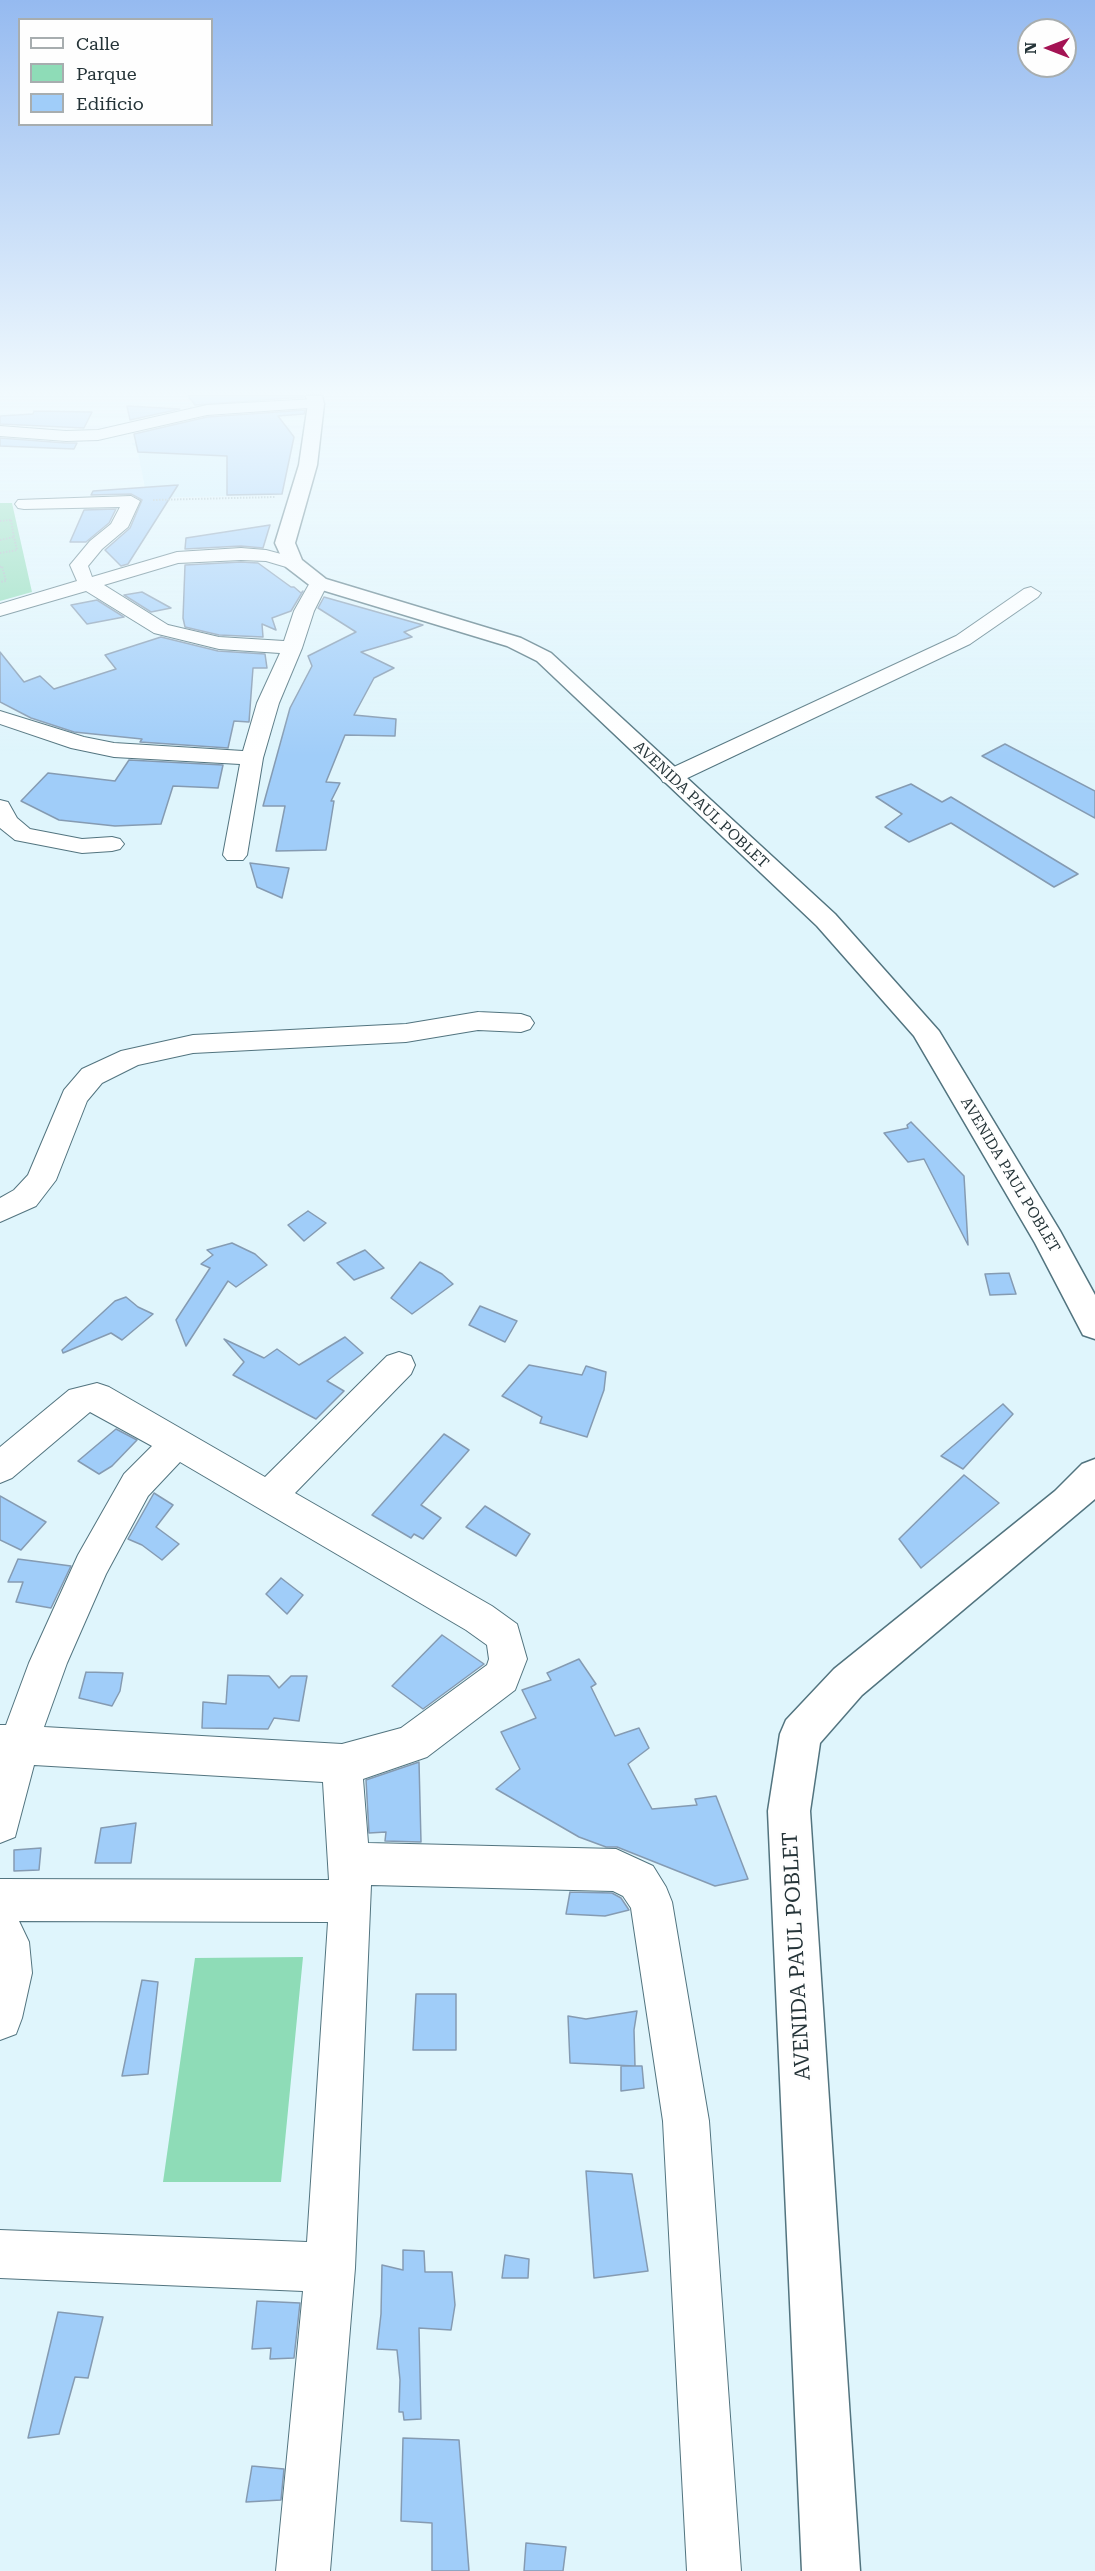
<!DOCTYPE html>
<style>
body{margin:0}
#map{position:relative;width:1095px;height:2571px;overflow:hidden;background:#dff5fc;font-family:"Roboto Serif",serif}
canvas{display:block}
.legend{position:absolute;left:18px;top:18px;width:195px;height:108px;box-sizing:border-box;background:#fefefe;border:2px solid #a7adaf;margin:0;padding:8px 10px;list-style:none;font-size:18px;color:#253438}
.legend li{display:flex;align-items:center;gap:12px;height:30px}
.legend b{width:30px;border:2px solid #a7adaf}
.north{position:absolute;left:1017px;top:18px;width:60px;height:60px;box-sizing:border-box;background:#fefefe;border:2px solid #a7adaf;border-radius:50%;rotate:270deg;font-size:16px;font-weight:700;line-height:24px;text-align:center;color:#253438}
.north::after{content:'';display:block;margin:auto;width:21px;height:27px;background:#a41354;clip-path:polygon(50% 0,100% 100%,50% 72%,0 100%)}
</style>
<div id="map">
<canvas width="1095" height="2571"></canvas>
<ul class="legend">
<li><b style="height:8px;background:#fff"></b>Calle</li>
<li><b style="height:16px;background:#8edcb7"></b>Parque</li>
<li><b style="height:16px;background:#a0cdf9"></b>Edificio</li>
</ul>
<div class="north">N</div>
</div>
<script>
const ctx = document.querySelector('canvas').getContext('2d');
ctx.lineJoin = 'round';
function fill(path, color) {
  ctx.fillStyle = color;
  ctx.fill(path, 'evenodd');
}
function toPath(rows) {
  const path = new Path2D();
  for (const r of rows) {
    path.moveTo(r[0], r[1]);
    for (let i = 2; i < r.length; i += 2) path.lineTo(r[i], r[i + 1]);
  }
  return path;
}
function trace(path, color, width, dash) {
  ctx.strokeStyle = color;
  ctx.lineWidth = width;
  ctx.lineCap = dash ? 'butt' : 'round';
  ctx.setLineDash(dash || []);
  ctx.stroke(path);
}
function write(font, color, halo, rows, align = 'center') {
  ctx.font = font + ' "Roboto Serif",serif';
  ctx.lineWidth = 5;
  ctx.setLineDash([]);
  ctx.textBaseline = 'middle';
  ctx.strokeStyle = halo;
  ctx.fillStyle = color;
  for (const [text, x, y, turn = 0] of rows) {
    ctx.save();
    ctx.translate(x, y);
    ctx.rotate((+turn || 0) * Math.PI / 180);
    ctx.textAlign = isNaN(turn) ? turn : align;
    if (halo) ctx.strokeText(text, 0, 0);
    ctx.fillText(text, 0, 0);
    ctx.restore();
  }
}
fill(toPath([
 [289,425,292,433,288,459,279,490,268,495,147,498,137,448,131,443]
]), '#ccf0fd');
fill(toPath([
 [0,503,12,503,32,592,0,601],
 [303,1957,281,2182,163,2182,195,1958]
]), '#8edcb7');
const building = toPath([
 [188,396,304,396,304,397,195,405,188,396],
 [127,406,146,407,180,409,130,420,127,406],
 [305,410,304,414,278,416,294,437,282,494,227,495,227,456,138,452,134,434,207,417,305,410],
 [34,411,92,412,84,428,0,424,0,416,33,414,34,411],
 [0,438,66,443,77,443,74,449,0,446,0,438],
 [178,485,128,564,121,566,105,550,130,528,142,500,131,494,91,495,93,491,178,485],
 [116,509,109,523,86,542,70,542,84,510,116,509],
 [270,525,263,548,241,546,185,549,186,538,270,525],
 [241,562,258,563,291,587,294,587,301,593,303,591,291,611,272,618,276,630,262,624,263,637,219,635,185,627,183,618,185,565,241,562],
 [142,592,171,608,151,612,124,595,142,592],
 [324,597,423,625,404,632,412,637,361,652,394,668,374,678,354,715,396,719,395,736,345,735,326,782,340,783,331,801,334,801,326,850,276,851,285,806,263,806,290,708,312,666,308,656,356,632,318,608,324,597],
 [97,600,124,617,87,624,71,605,97,600],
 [161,637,218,651,265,654,267,668,253,668,249,722,234,721,228,748,140,742,142,739,74,732,31,718,0,702,0,652,24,682,40,676,54,689,116,669,105,655,161,637],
 [1005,744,1095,791,1095,818,982,756,1005,744],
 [129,760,223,765,218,788,173,786,161,824,115,826,59,820,21,801,48,773,115,781,129,760],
 [911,784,942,802,951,797,1078,874,1054,887,951,823,909,842,885,827,902,814,876,797,911,784],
 [250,863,289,868,282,898,257,887,250,863],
 [911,1122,964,1176,968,1245,924,1159,908,1162,884,1133,908,1128,907,1125,911,1122],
 [308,1211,326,1223,304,1241,288,1225,308,1211],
 [232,1243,255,1254,267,1265,236,1287,228,1281,186,1346,176,1320,210,1268,201,1264,213,1255,207,1250,232,1243],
 [365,1250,384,1268,354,1280,337,1263,365,1250],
 [420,1262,442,1274,453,1284,412,1314,391,1298,420,1262],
 [1009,1273,1016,1294,990,1295,985,1274,1009,1273],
 [126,1297,138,1307,153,1314,122,1340,111,1333,63,1353,62,1350,115,1301,126,1297],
 [480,1306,517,1321,505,1342,469,1325,480,1306],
 [345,1337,363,1353,327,1381,344,1391,316,1419,233,1375,244,1362,224,1339,264,1358,277,1349,299,1365,345,1337],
 [529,1365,582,1375,586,1366,606,1372,604,1390,587,1437,540,1423,542,1417,502,1396,529,1365],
 [1003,1404,1013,1414,963,1469,941,1456,1003,1404],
 [116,1429,137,1440,112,1466,99,1474,78,1461,116,1429],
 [444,1434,469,1450,421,1505,441,1518,423,1539,414,1534,411,1538,372,1515,444,1434],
 [964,1475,999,1503,921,1568,899,1539,964,1475],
 [154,1493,173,1505,156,1527,179,1544,162,1560,142,1545,128,1539,154,1493],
 [0,1496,46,1522,21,1550,0,1540,0,1496],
 [485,1506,530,1534,516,1556,466,1527,485,1506],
 [18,1559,71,1566,51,1608,16,1602,23,1582,8,1582,18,1559],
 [281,1578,303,1595,287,1614,266,1594,281,1578],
 [442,1635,484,1664,423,1709,392,1686,442,1635],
 [579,1659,596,1684,591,1687,615,1736,639,1728,649,1748,628,1764,652,1809,697,1805,695,1799,716,1796,748,1879,715,1886,617,1847,606,1847,579,1837,496,1789,520,1769,501,1732,536,1718,522,1690,551,1680,547,1673,579,1659],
 [86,1672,123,1673,120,1691,112,1706,79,1698,86,1672],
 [228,1675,269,1676,279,1688,291,1676,307,1676,299,1721,274,1718,268,1729,202,1728,203,1702,226,1704,228,1675],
 [419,1762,421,1842,385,1841,386,1832,369,1833,366,1780,419,1762],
 [136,1823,131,1863,95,1863,101,1828,136,1823],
 [41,1848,39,1870,14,1871,14,1850,41,1848],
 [570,1892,612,1893,621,1898,629,1910,605,1916,566,1914,570,1892],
 [142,1980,158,1982,148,2074,122,2076,142,1980],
 [416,1994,456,1994,456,2050,413,2050,416,1994],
 [637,2011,634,2030,635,2066,570,2063,568,2016,586,2019,637,2011],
 [621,2066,642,2066,644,2088,621,2091,621,2066],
 [586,2171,632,2174,648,2271,594,2278,586,2171],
 [403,2250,424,2251,425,2272,452,2272,455,2305,451,2330,419,2328,421,2419,404,2420,403,2412,399,2412,400,2380,397,2350,377,2349,381,2314,382,2265,403,2270,403,2250],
 [505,2255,529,2259,528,2278,502,2278,505,2255],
 [257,2301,300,2303,294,2358,270,2359,271,2348,252,2349,257,2301],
 [58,2312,103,2317,88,2378,75,2377,59,2434,28,2438,58,2312],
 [403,2438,459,2440,469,2571,432,2571,432,2523,401,2521,403,2438],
 [252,2466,284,2469,281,2500,246,2502,252,2466],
 [526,2543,566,2547,563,2571,524,2571,526,2543]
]);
fill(building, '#a0cdf9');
trace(building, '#859bb2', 1.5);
const street = toPath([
 [316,399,322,401,324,404,322,407,207,415,98,440,66,441,0,436,0,426,66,431,98,430,207,405,316,399],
 [131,496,140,501,128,527,102,549,88,566,92,577,177,552,241,548,266,550,300,559,302,563,293,569,266,561,241,560,178,563,104,585,168,625,219,637,284,641,294,611,312,579,326,579,328,583,314,611,302,648,279,703,263,758,247,855,243,860,227,860,223,855,240,764,114,757,71,748,0,724,0,711,84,737,114,743,243,751,257,703,280,653,219,649,154,633,86,591,0,616,0,604,77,581,70,565,90,541,111,524,120,507,24,509,18,508,15,504,18,500,131,496],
 [1031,587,1041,593,1038,597,970,644,679,782,671,784,663,782,660,777,663,772,956,636,1024,589,1031,587],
 [0,800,8,802,17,818,30,829,82,839,112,837,120,839,124,844,120,849,112,851,82,853,15,840,0,828,0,800],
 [478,1012,521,1014,530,1017,534,1023,530,1029,521,1032,478,1030,406,1042,193,1053,138,1065,102,1083,87,1101,56,1180,36,1206,0,1222,0,1198,14,1190,28,1175,64,1090,82,1069,121,1051,193,1035,406,1024,478,1012],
 [399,1352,411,1356,415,1365,411,1374,295,1493,492,1606,517,1624,527,1659,515,1690,427,1757,363,1779,368,1843,616,1849,653,1866,666,1887,672,1902,709,2121,741,2571,687,2571,663,2121,631,1908,623,1896,613,1891,371,1885,355,2268,330,2571,276,2571,303,2291,0,2278,0,2230,307,2242,328,1922,19,1921,29,1942,32,1973,22,2018,16,2034,0,2040,0,1879,329,1880,323,1782,34,1765,15,1837,0,1843,0,1725,6,1725,29,1663,78,1555,124,1474,152,1446,90,1412,12,1478,0,1483,0,1447,69,1390,97,1383,109,1387,265,1477,387,1356,399,1352],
 [180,1462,466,1630,487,1645,489,1659,487,1665,401,1728,342,1744,44,1727,67,1663,106,1574,148,1496,180,1462]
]);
const secondary = toPath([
 [306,396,322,396,324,404,317,465,295,543,302,560,326,579,521,638,551,653,835,914,939,1031,1060,1231,1095,1295,1095,1339,1083,1335,1035,1243,914,1036,817,926,537,661,507,646,312,587,286,567,275,543,299,465,308,404,306,396],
 [1095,1459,1095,1499,862,1695,820,1743,810,1811,860,2571,802,2571,768,1811,780,1734,786,1720,834,1669,1055,1491,1082,1464,1095,1459]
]);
trace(street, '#52747f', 2);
trace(secondary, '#52747f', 3);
trace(toPath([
 [153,500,275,497],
 [0,521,11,520],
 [0,540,14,537,11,520],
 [0,553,17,550,14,537],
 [0,567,2,566,6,581,0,582]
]), '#a6bac0', 2, [1.5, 1.5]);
fill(street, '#fff');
fill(secondary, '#fff');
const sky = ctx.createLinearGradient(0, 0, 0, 756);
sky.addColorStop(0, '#95baf0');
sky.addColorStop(0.52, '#f1fafe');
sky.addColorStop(1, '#f1fafe00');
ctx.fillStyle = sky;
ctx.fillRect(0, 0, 1095, 756);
write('15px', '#253438', '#fefefe', [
 ["AVENIDA PAUL POBLET",701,805,43],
 ["AVENIDA PAUL POBLET",1010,1175,59]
]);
write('21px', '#253438', '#fefefe', [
 ["AVENIDA PAUL POBLET",797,1956,-93]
]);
</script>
